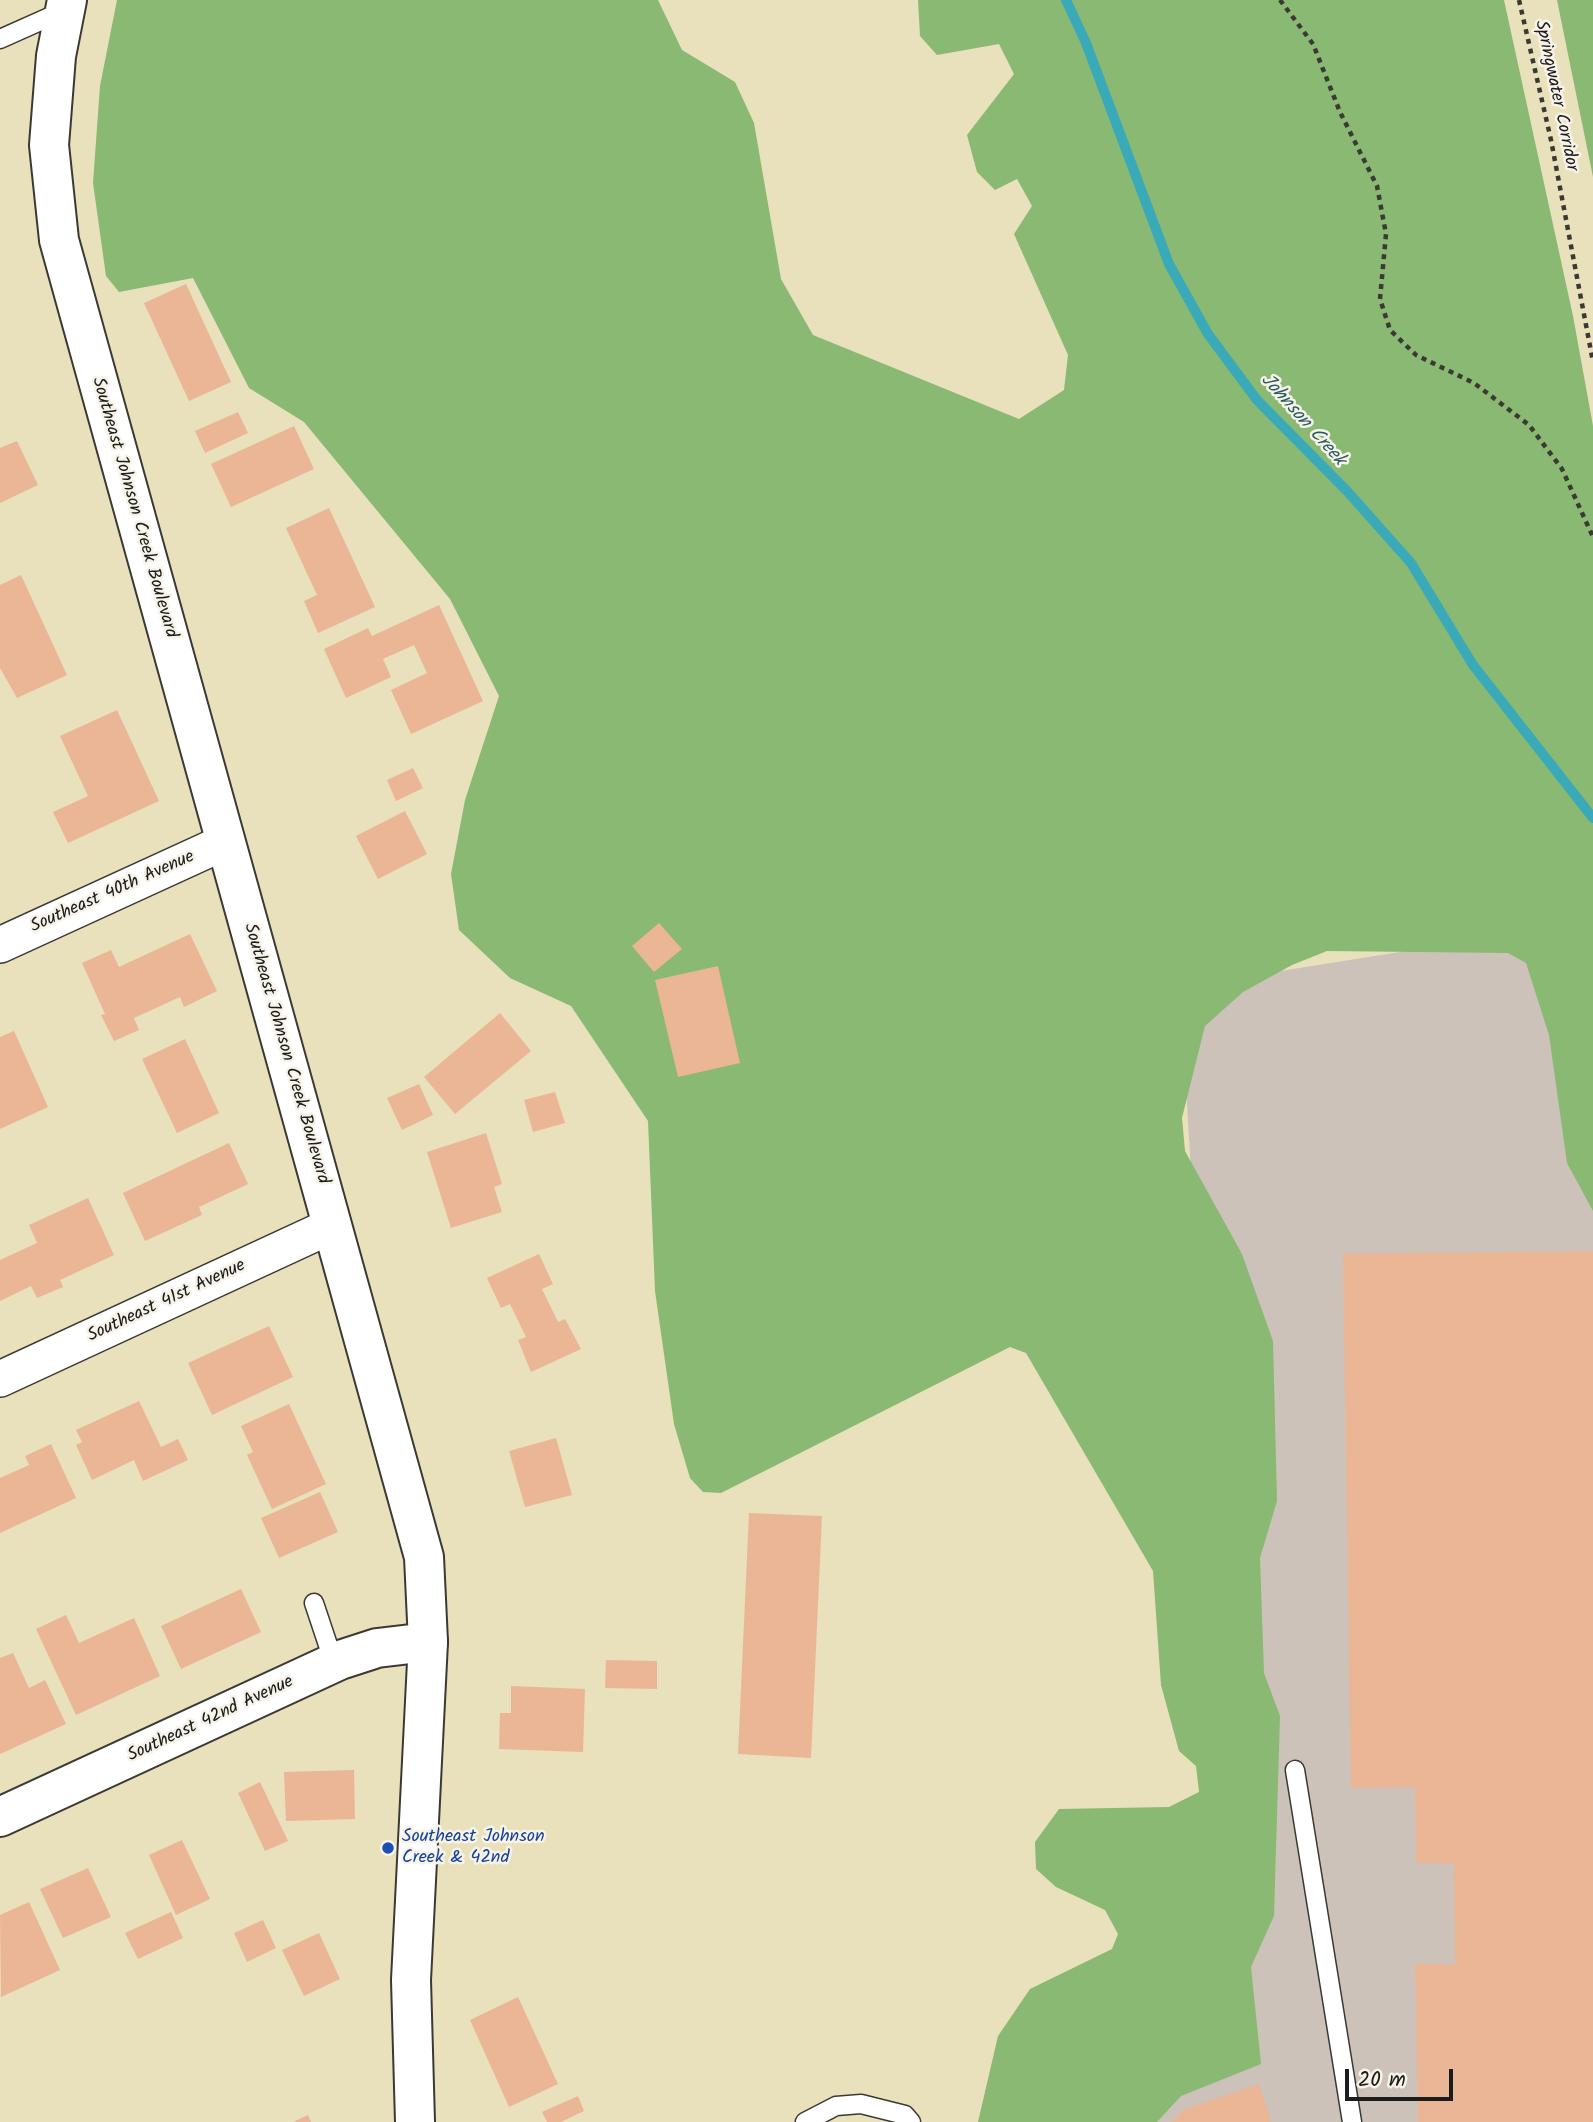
<!DOCTYPE html>
<style>
body{margin:0}
#map{position:relative;width:1593px;height:2122px;overflow:hidden;background:#e9e0bc;font-family:Kalam,sans-serif}
canvas{display:block}
.scale{position:absolute;left:1345px;top:2069px;width:108px;height:32px;box-sizing:border-box;border:4px solid #1c1c1c;border-top:0;padding-left:9px;font-size:21px;line-height:24px;white-space:nowrap;color:#1c1c1c;-webkit-text-stroke:5px #f7f3e8;paint-order:stroke}
</style>
<div id="map">
<canvas width="1593" height="2122"></canvas>
<div class="scale">20 m</div>
</div>
<script>
const ctx = document.querySelector('canvas').getContext('2d');
ctx.lineJoin = 'round';
function fill(path, color) {
  ctx.fillStyle = color;
  ctx.fill(path, 'evenodd');
}
function toPath(rows) {
  const path = new Path2D();
  for (const r of rows) {
    path.moveTo(r[0], r[1]);
    for (let i = 2; i < r.length; i += 2) path.lineTo(r[i], r[i + 1]);
  }
  return path;
}
function trace(path, color, width, dash) {
  ctx.strokeStyle = color;
  ctx.lineWidth = width;
  ctx.lineCap = dash ? 'butt' : 'round';
  ctx.setLineDash(dash || []);
  ctx.stroke(path);
}
function write(font, color, halo, rows, align = 'center') {
  ctx.font = font + ' Kalam,sans-serif';
  ctx.lineWidth = 5;
  ctx.setLineDash([]);
  ctx.textBaseline = 'middle';
  ctx.strokeStyle = halo;
  ctx.fillStyle = color;
  for (const [text, x, y, turn = 0] of rows) {
    ctx.save();
    ctx.translate(x, y);
    ctx.rotate((+turn || 0) * Math.PI / 180);
    ctx.textAlign = isNaN(turn) ? turn : align;
    if (halo) ctx.strokeText(text, 0, 0);
    ctx.fillText(text, 0, 0);
    ctx.restore();
  }
}
fill(toPath([
 [1588,922,1593,965,1593,2122,1116,2122,1244,2061,1180,987]
]), '#ccc2b9');
fill(toPath([
 [117,0,658,0,682,50,735,82,754,123,781,279,813,335,1019,419,1064,390,1068,355,1014,234,1032,206,1017,179,995,190,977,172,967,135,1014,74,999,44,937,55,920,36,918,0,1504,0,1573,316,1593,426,1593,1211,1567,1163,1549,1035,1526,963,1508,953,1327,951,1292,965,1243,992,1205,1026,1182,1118,1185,1151,1242,1254,1273,1341,1277,1501,1260,1558,1264,1673,1280,1716,1274,1916,1251,1967,1261,2064,1181,2096,1157,2122,978,2122,998,2036,1030,1989,1112,1949,1118,1934,1105,1910,1056,1887,1036,1869,1035,1842,1059,1809,1169,1807,1199,1792,1196,1766,1179,1751,1161,1685,1153,1571,1026,1353,1010,1347,721,1493,703,1492,690,1478,674,1424,655,1291,648,1121,571,1006,510,978,459,930,451,874,465,800,499,696,450,599,304,422,249,388,193,278,119,292,106,276,93,183,100,86],
 [1557,0,1593,0,1593,177]
]), '#89b973');
trace(toPath([
 [1066,0,1086,43,1169,264,1208,334,1257,400,1347,491,1411,563,1473,665,1593,818]
]), '#3aaab8', 10);
fill(toPath([
 [186,284,231,382,189,401,144,303],
 [238,412,248,433,205,453,195,431],
 [294,426,314,469,231,507,211,464],
 [17,441,38,485,0,503,0,448],
 [329,508,375,607,318,633,304,601,317,595,286,528],
 [21,575,67,675,17,698,0,668,0,585],
 [439,605,483,701,411,734,391,690,427,673,414,645,383,659,391,677,346,698,324,649,368,628,372,636],
 [117,710,159,801,68,843,53,812,88,796,60,736],
 [413,768,423,788,396,801,387,780],
 [405,811,427,854,378,879,356,836],
 [659,923,682,949,654,972,632,946],
 [190,934,217,991,184,1007,180,997,134,1018,139,1030,114,1041,101,1015,105,1014,82,963,111,950,119,967],
 [718,966,740,1063,678,1077,655,980],
 [500,1013,531,1051,455,1114,424,1077],
 [14,1031,48,1107,0,1129,0,1037],
 [185,1039,219,1113,177,1133,142,1059],
 [419,1084,433,1115,402,1130,387,1098],
 [555,1092,565,1123,533,1132,524,1100],
 [486,1133,502,1184,494,1187,502,1212,451,1228,427,1152],
 [229,1143,248,1184,199,1207,202,1215,145,1241,123,1193],
 [88,1198,114,1255,60,1280,63,1287,37,1298,31,1286,0,1301,0,1260,37,1243,29,1225],
 [1593,1251,1593,2122,1418,2122,1415,1964,1455,1964,1454,1863,1416,1863,1415,1787,1351,1788,1343,1254],
 [539,1254,553,1284,542,1289,558,1322,565,1319,581,1349,531,1372,518,1340,526,1337,510,1304,501,1308,487,1278],
 [269,1326,293,1377,212,1415,188,1363],
 [139,1401,161,1447,178,1439,188,1460,143,1481,134,1460,92,1480,76,1445,82,1442,76,1430],
 [289,1404,326,1484,272,1509,247,1455,253,1452,241,1426],
 [556,1438,572,1495,525,1507,509,1451],
 [51,1444,76,1498,0,1533,0,1478,29,1465,25,1456],
 [320,1492,338,1532,279,1558,261,1518],
 [749,1513,822,1516,811,1758,738,1754],
 [241,1589,261,1632,181,1669,161,1626],
 [66,1615,79,1643,134,1618,160,1676,76,1715,36,1629],
 [13,1653,29,1688,45,1680,66,1724,0,1754,0,1658],
 [606,1660,657,1661,657,1689,605,1688],
 [511,1686,585,1689,583,1752,499,1749,500,1713,511,1713],
 [354,1770,355,1819,286,1821,284,1772],
 [260,1782,288,1841,265,1851,238,1793],
 [182,1840,210,1899,176,1915,149,1855],
 [88,1868,111,1917,63,1938,40,1889],
 [29,1902,60,1970,1,1997,0,1915],
 [171,1912,183,1938,138,1959,125,1933],
 [263,1920,276,1948,247,1962,234,1933],
 [319,1933,340,1979,304,1996,282,1950],
 [518,1997,558,2084,509,2107,470,2020],
 [1259,2084,1271,2122,1172,2122,1183,2110],
 [578,2096,584,2111,561,2122,547,2122,542,2112],
 [308,2115,311,2122,293,2122]
]), '#eab696');
const service = toPath([
 [0,39,65,10],
 [314,1603,334,1663],
 [1295,1770,1352,2122],
 [805,2122,836,2106,861,2104,905,2115,911,2122]
]);
const minor = toPath([
 [0,945,225,842],
 [0,1379,333,1225]
]);
const tertiary = toPath([
 [0,1817,340,1660,377,1648,428,1642]
]);
const primary = toPath([
 [67,0,56,56,49,145,59,240,424,1557,428,1642,411,1980,415,2122]
]);
trace(service, '#3b3934', 21);
trace(minor, '#3b3934', 38);
trace(tertiary, '#3b3934', 42);
trace(primary, '#3b3934', 42);
trace(toPath([
 [1280,0,1313,44,1340,112,1377,186,1386,234,1380,299,1390,330,1416,355,1474,383,1529,425,1562,469,1593,537],
 [1519,0,1551,140,1593,362]
]), '#3b3934', 4.5, [5, 5]);
trace(service, '#fff', 18);
trace(minor, '#fff', 35);
trace(tertiary, '#fff', 38);
trace(primary, '#fff', 38);
for (const [x, y, r, color] of [
 [388,1848,7,"#1a4fb4"]
]) {
  const dot = new Path2D();
  dot.arc(x, y, r, 0, 2 * Math.PI);
  ctx.fillStyle = color;
  ctx.fill(dot);
  trace(dot, '#f7f3e8', 2.5);
}
write('18px', '#1c1c1c', '#f7f3e8', [
 ["Springwater Corridor",1555,96,78],
 ["Southeast Johnson Creek Boulevard",133,508,74],
 ["Southeast 40th Avenue",113,893,-24],
 ["Southeast Johnson Creek Boulevard",285,1054,74],
 ["Southeast 41st Avenue",167,1302,-25],
 ["Southeast 42nd Avenue",211,1720,-25]
]);
write('18px', '#164399', '#f7f3e8', [
 ["Southeast Johnson",402,1838],
 ["Creek & 42nd",402,1859]
], 'left');
write('italic 19px', '#2a5c62', '#f7f3e8', [
 ["Johnson Creek",1302,421,48]
]);
</script>
